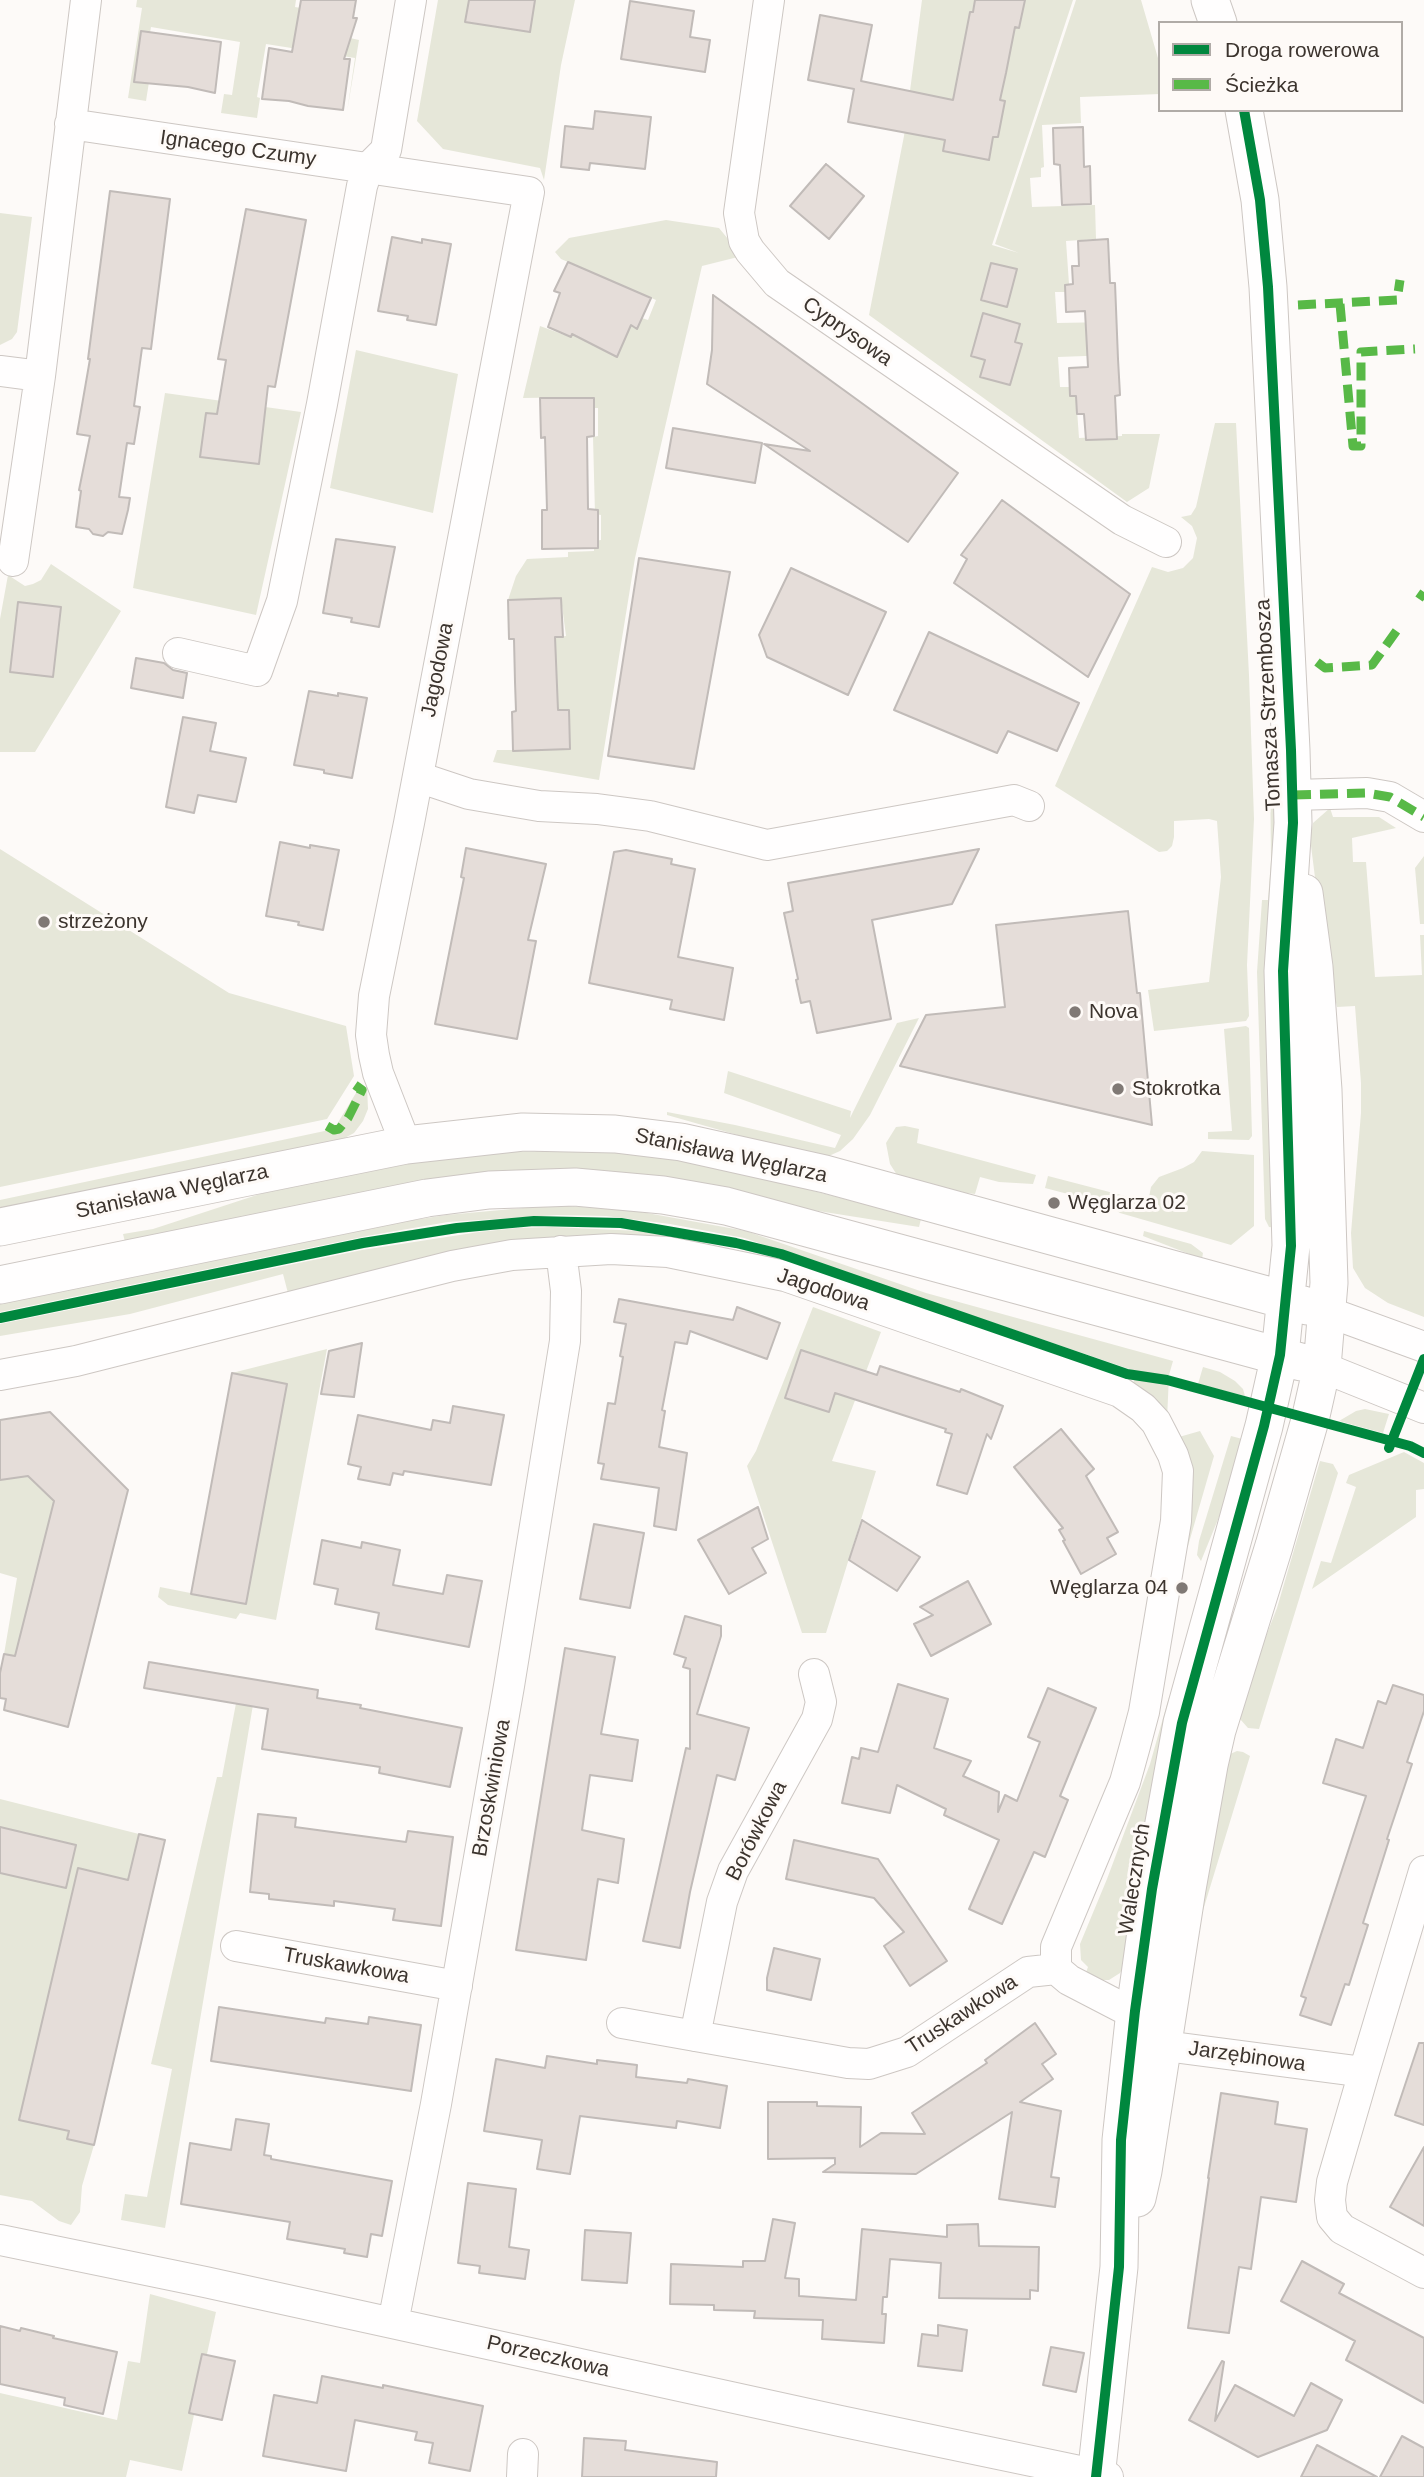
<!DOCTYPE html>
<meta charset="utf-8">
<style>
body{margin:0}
#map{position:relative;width:1424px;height:2477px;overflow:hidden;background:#fdfaf8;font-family:Arial,sans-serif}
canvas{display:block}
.legend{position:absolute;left:1158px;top:21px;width:245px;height:91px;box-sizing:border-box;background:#fefaf7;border:2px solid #b0aba7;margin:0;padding:9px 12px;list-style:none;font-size:21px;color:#3c342e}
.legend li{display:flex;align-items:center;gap:14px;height:35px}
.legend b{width:35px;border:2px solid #b0aba7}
</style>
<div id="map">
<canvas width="1424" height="2477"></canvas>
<ul class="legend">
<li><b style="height:9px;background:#00873e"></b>Droga rowerowa</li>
<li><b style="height:9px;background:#58b947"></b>Ścieżka</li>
</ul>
</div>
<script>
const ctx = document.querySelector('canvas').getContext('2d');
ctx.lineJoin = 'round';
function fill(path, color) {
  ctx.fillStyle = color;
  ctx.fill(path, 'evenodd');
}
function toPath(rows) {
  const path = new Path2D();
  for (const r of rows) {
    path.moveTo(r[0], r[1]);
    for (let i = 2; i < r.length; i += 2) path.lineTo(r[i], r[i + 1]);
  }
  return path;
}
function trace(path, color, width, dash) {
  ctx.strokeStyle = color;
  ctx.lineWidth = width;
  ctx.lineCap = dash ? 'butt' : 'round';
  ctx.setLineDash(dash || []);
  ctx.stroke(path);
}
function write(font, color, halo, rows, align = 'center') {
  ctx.font = font + ' Arial,sans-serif';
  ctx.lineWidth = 6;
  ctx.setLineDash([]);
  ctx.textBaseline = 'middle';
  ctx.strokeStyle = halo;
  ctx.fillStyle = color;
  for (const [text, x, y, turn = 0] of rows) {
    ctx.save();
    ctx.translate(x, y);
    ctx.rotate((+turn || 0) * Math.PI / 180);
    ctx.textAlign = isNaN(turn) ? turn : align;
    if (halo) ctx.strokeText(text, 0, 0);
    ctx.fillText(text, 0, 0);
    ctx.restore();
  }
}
fill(toPath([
 [137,0,296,0,295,7,353,17,350,38,359,40,347,112,355,58,266,44,257,97,260,98,257,118,221,113,224,94,232,95,240,42,151,27,142,80,149,82,146,101,128,98,142,8,136,7],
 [438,0,575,0,561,65,544,180,540,168,443,149,417,121],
 [922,0,1073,0,992,245,1019,253,995,244,1076,0,1141,0,1160,65,1160,94,1080,97,1081,123,1042,125,1044,167,1041,168,1041,177,1030,178,1032,207,1095,205,1096,239,1066,241,1069,284,1065,285,1066,292,1055,292,1057,323,1110,322,1112,355,1058,357,1060,387,1070,387,1070,396,1076,396,1079,438,1122,436,1122,434,1160,434,1149,488,1127,502,869,315,904,136],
 [0,213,32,217,17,332,12,339,0,345],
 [666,220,719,228,742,256,702,266,635,558,599,780,493,762,497,750,542,750,569,710,558,710,555,637,566,636,561,598,508,600,516,576,527,559,568,557,568,552,594,551,594,541,601,540,601,515,595,514,593,437,598,436,598,408,592,408,591,397,523,398,540,326,570,337,574,331,593,345,617,357,631,325,642,318,648,320,656,300,561,259,555,252,569,238],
 [356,350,458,374,433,513,330,488],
 [165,393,301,412,256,615,133,588],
 [1215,423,1236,423,1249,675,1254,819,1247,965,1249,1016,1246,1021,1154,1031,1148,990,1209,982,1221,877,1217,821,1209,819,1174,821,1174,837,1172,846,1167,851,1159,852,1055,786,1152,567,1168,572,1183,568,1193,558,1197,538,1192,526,1181,517,1191,515,1196,507],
 [51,564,121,611,35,752,0,752,0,619,8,575,25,586,33,584,41,580],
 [1270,765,1275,765,1277,1228,1269,1227,1265,1219,1257,972,1262,900,1268,900,1271,860],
 [1330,808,1333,817,1379,817,1396,828,1352,838,1353,862,1366,862,1375,977,1422,975,1420,935,1424,935,1424,1317,1388,1303,1365,1288,1353,1268,1351,1233,1361,1113,1361,1083,1355,1006,1337,1007,1325,956,1310,838,1313,823],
 [0,849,229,993,346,1026,354,1076,327,1119,0,1187],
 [1424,856,1424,924,1420,924,1415,868],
 [919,1018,870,1115,853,1139,840,1151,822,1159,667,1115,667,1112,735,1125,835,1148,841,1135,724,1093,728,1071,851,1111,850,1118,897,1023],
 [1246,1026,1249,1028,1252,1136,1249,1140,1208,1139,1208,1132,1232,1131,1224,1029],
 [367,1087,368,1109,363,1121,354,1133,341,1140,0,1211,0,1200,334,1129,359,1088],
 [905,1126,919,1129,917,1143,1036,1175,1033,1184,999,1182,980,1177,975,1194,949,1191,897,1175,890,1164,886,1143,896,1127],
 [577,1150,628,1153,686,1162,753,1175,921,1219,919,1227,793,1207,677,1180,125,1242,123,1234,153,1229,263,1193,412,1162,511,1152],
 [1202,1151,1254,1155,1254,1226,1231,1245,1120,1213,1106,1204,1045,1188,1048,1176,1148,1202,1151,1187,1159,1177,1183,1168,1194,1162],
 [556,1205,636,1211,746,1231,926,1293,1173,1361,1169,1375,1167,1420,1132,1385,1138,1372,744,1238,670,1224,606,1216,557,1215,448,1222,367,1236,0,1312,0,1303,363,1228,446,1215],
 [552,1227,641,1231,773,1258,771,1262,674,1244,289,1297,283,1274,130,1314,0,1336,0,1324,362,1250,479,1232,517,1228],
 [1144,1231,1191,1244,1203,1253,1202,1259,1143,1236],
 [813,1307,881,1332,832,1461,876,1471,826,1633,802,1633,747,1466,756,1451],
 [327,1349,276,1620,240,1613,236,1619,168,1605,158,1597,160,1587,246,1604,287,1384,232,1373],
 [1203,1367,1220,1372,1235,1381,1243,1389,1245,1396,1198,1384],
 [1365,1409,1389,1414,1383,1433,1339,1421,1356,1411],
 [1200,1431,1214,1456,1188,1546,1185,1546,1179,1437],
 [1231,1436,1250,1441,1201,1561,1197,1555,1199,1541],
 [1404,1452,1424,1463,1424,1489,1416,1490,1416,1517,1312,1589,1321,1561,1331,1563,1356,1487,1346,1483,1349,1475],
 [1320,1461,1333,1464,1338,1473,1259,1729,1248,1728,1240,1719,1238,1713,1239,1705,1277,1608],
 [28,1476,54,1501,15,1656,4,1654,17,1578,0,1573,0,1480],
 [241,1677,257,1681,165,2228,121,2220,125,2194,147,2197,172,2069,151,2064,217,1777,222,1777],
 [1169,1697,1173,1698,1125,1965,1120,1973,1109,1980,1097,1980,1085,1975,1088,1967,1081,1960,1080,1944,1107,1879,1150,1764],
 [1237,1751,1243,1752,1250,1756,1194,1940,1228,1755],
 [0,1799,139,1834,67,2138,94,2145,82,2186,80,2212,71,2225,59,2221,32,2201,0,2195],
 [150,2294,216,2312,182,2471,130,2460,126,2477,0,2477,0,2393,117,2420,128,2361,140,2363]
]), '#e6e7d9');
const building = toPath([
 [301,0,356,0,353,18,357,18,344,59,350,59,343,110,308,106,289,101,262,99,269,48,292,52,301,0],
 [469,0,535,0,530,32,465,22,469,0],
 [975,0,1025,0,1019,28,1015,27,1006,73,1000,100,1005,101,998,137,993,137,989,160,943,151,945,140,848,122,854,89,808,80,820,15,872,25,861,81,953,100,970,12,973,12,975,0],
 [630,1,694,11,690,37,710,40,705,72,621,59,630,1],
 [141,31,221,42,215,93,188,87,134,82,141,31],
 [595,111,651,117,645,169,590,163,589,170,561,167,565,126,593,129,595,111],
 [1083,127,1084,167,1090,166,1091,204,1062,205,1060,165,1054,164,1053,128,1083,127],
 [826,164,864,196,829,239,790,206,826,164],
 [110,191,170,199,151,349,142,348,134,406,140,407,134,444,127,443,119,497,130,498,128,510,122,534,108,532,103,536,93,534,89,529,76,527,81,491,79,490,90,436,77,434,90,359,88,359,110,191],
 [246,209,306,220,275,387,268,386,259,464,200,457,206,413,217,414,226,360,218,359,246,209],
 [392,237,422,243,422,239,451,244,436,325,407,320,408,316,378,311,392,237],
 [1108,239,1110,283,1115,283,1118,359,1120,395,1115,396,1117,439,1086,440,1084,414,1077,414,1076,396,1070,396,1069,368,1088,367,1085,311,1066,312,1065,285,1073,284,1072,266,1079,266,1078,241,1108,239],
 [568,262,651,298,637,329,631,325,617,357,572,334,571,337,548,327,560,293,554,291,568,262],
 [991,263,1017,269,1007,307,981,300,991,263],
 [713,295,958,473,908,542,764,444,810,451,707,384,712,350,713,295],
 [983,313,1020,324,1015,342,1022,344,1010,385,980,377,985,360,971,356,983,313],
 [540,398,594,398,594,436,587,437,588,509,598,510,598,548,542,549,542,510,547,510,545,437,541,438,540,398],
 [673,428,762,443,755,483,666,468,673,428],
 [1002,500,1130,594,1088,677,954,583,967,559,961,555,1002,500],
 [336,539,395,547,379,627,351,622,352,618,323,613,336,539],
 [639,558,730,572,694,769,608,756,639,558],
 [791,568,886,612,848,695,767,657,759,635,791,568],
 [561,598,563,637,555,637,558,710,569,710,570,749,513,751,512,712,516,711,515,682,514,639,509,639,508,600,561,598],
 [18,602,61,607,53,677,10,672,18,602],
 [929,632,1079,703,1057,751,1008,731,997,753,894,710,929,632],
 [136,658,164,663,173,670,187,673,183,698,131,688,136,658],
 [309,691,338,696,338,693,367,698,352,778,324,773,324,770,294,765,309,691],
 [183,717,216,723,210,751,246,758,236,802,198,795,194,813,166,807,183,717],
 [280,842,310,848,310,845,339,850,323,930,298,925,299,922,266,916,280,842],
 [466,848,546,864,528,940,536,941,517,1039,435,1024,464,878,461,877,466,848],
 [979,849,952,904,872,920,891,1019,817,1033,810,1001,801,1003,796,980,798,979,784,913,793,911,788,883,979,849],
 [626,850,672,859,671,864,695,869,678,957,733,968,724,1020,670,1009,672,1000,589,983,614,852,626,850],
 [1128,911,1137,993,1140,993,1152,1125,900,1066,926,1015,1005,1007,996,925,1128,911],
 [619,1299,733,1320,737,1307,780,1323,767,1359,690,1331,687,1344,675,1342,662,1410,665,1411,659,1447,687,1453,676,1530,654,1526,659,1488,601,1479,604,1464,598,1463,608,1403,615,1404,623,1357,620,1356,626,1324,614,1322,619,1299],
 [362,1343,354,1397,321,1394,329,1351,362,1343],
 [801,1350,877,1375,880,1366,960,1392,961,1389,1003,1406,991,1439,987,1434,967,1494,937,1485,952,1434,945,1432,946,1429,835,1393,829,1412,785,1398,801,1350],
 [232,1373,287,1384,246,1604,191,1594,232,1373],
 [453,1406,504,1415,491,1485,404,1471,403,1475,393,1473,390,1485,358,1479,361,1467,348,1464,358,1415,431,1430,433,1420,450,1423,453,1406],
 [50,1412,128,1490,68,1727,4,1710,6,1699,0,1698,0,1673,4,1654,15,1656,54,1501,28,1476,0,1480,0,1420,50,1412],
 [1061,1429,1094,1469,1086,1476,1118,1532,1107,1538,1116,1554,1081,1574,1063,1541,1065,1540,1059,1530,1063,1528,1014,1467,1061,1429],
 [758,1507,768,1539,752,1548,766,1573,729,1594,698,1540,758,1507],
 [862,1520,920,1557,897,1591,849,1560,862,1520],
 [594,1524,644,1533,630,1608,580,1599,594,1524],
 [322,1540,361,1548,362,1542,400,1550,393,1585,443,1594,447,1575,482,1581,469,1647,376,1629,379,1613,335,1604,338,1589,314,1584,322,1540],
 [968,1581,991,1624,931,1656,914,1624,933,1615,920,1607,968,1581],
 [685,1616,721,1626,721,1636,697,1714,749,1728,735,1780,717,1775,690,1892,680,1948,643,1941,686,1748,690,1749,690,1669,683,1667,686,1658,674,1654,685,1616],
 [565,1648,615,1657,601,1734,638,1740,632,1781,590,1775,582,1830,624,1839,618,1883,598,1879,586,1960,516,1950,565,1648],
 [149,1662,318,1690,317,1698,361,1705,360,1708,462,1728,450,1787,379,1773,380,1767,262,1749,268,1709,144,1688,149,1662],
 [898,1684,948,1699,934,1748,971,1761,963,1776,999,1792,998,1812,1005,1795,1017,1801,1040,1742,1028,1737,1048,1688,1096,1708,1060,1796,1068,1800,1045,1857,1034,1852,1002,1924,969,1909,999,1840,944,1815,946,1809,897,1785,890,1813,842,1803,852,1757,859,1759,861,1748,878,1752,898,1684],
 [1393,1685,1424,1695,1424,1711,1407,1762,1412,1764,1387,1839,1389,1840,1363,1923,1368,1925,1349,1985,1345,1984,1331,2025,1300,2015,1306,1998,1301,1996,1366,1796,1323,1783,1336,1739,1363,1748,1378,1701,1386,1704,1393,1685],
 [258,1814,296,1818,295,1827,406,1842,408,1831,453,1837,441,1926,393,1920,395,1909,334,1901,334,1906,269,1899,269,1894,250,1892,258,1814],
 [0,1827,76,1845,66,1888,0,1873,0,1827],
 [139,1834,165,1840,94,2145,67,2139,69,2131,19,2120,78,1868,128,1880,139,1834],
 [794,1840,878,1859,947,1961,910,1986,884,1946,904,1932,874,1898,786,1879,794,1840],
 [774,1948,820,1959,811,2000,767,1990,767,1978,774,1948],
 [219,2007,325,2023,326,2018,368,2024,369,2017,421,2025,411,2091,211,2061,219,2007],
 [1035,2023,1056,2054,1042,2064,1053,2079,1020,2102,1061,2111,1051,2177,1059,2178,1055,2207,999,2199,1012,2112,916,2174,823,2172,835,2164,835,2158,768,2159,768,2102,817,2102,817,2106,861,2107,860,2147,881,2133,925,2134,912,2113,987,2063,985,2060,1035,2023],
 [1419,2043,1424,2043,1424,2125,1395,2115,1419,2043],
 [547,2056,597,2064,597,2060,637,2065,636,2077,687,2083,688,2079,727,2086,720,2128,677,2121,676,2128,580,2116,570,2174,537,2169,542,2140,484,2131,496,2059,545,2068,547,2056],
 [1221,2093,1278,2102,1275,2124,1307,2129,1296,2202,1261,2197,1251,2269,1239,2267,1229,2333,1188,2328,1209,2178,1208,2178,1221,2093],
 [236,2119,269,2124,264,2155,271,2156,271,2159,392,2181,382,2236,371,2234,367,2257,344,2253,345,2249,287,2239,290,2222,181,2204,190,2143,231,2150,236,2119],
 [1424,2147,1424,2226,1390,2207,1424,2147],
 [468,2183,516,2189,509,2247,529,2250,525,2279,479,2273,480,2266,458,2263,468,2183],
 [773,2219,795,2223,785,2278,799,2279,799,2296,856,2300,862,2229,947,2237,947,2225,978,2224,979,2246,1039,2247,1038,2291,1030,2290,1030,2299,939,2298,941,2263,890,2259,887,2297,883,2297,882,2314,886,2314,884,2343,822,2339,823,2320,754,2318,755,2311,714,2310,714,2305,670,2304,671,2264,743,2267,743,2261,765,2261,773,2219],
 [585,2230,631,2233,627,2283,582,2280,585,2230],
 [1302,2261,1344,2284,1339,2293,1424,2338,1424,2403,1346,2360,1355,2341,1281,2301,1302,2261],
 [938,2325,967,2330,962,2371,918,2366,922,2334,938,2336,938,2325],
 [0,2326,20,2331,21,2328,54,2336,53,2338,117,2352,103,2414,64,2405,65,2398,0,2384,0,2326],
 [1051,2347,1084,2353,1076,2392,1043,2385,1051,2347],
 [202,2354,235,2361,222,2420,189,2413,202,2354],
 [1222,2361,1224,2362,1215,2421,1235,2385,1294,2416,1311,2383,1342,2400,1327,2430,1258,2457,1189,2420,1222,2361],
 [322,2376,383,2388,383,2385,483,2406,470,2471,429,2463,433,2443,415,2440,417,2432,355,2420,346,2471,263,2456,274,2395,317,2403,322,2376],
 [1402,2436,1424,2448,1424,2477,1380,2477,1402,2436],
 [584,2438,626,2441,625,2450,717,2462,716,2477,582,2477,584,2438],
 [1317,2445,1377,2477,1301,2477,1317,2445]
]);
fill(building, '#e5ddd9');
trace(building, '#c1bbb8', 2);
const minor = toPath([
 [769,0,739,213,744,241,750,251,777,283,1122,520,1166,542],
 [70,124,529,192,409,823,374,996,371,1035,374,1055,378,1073,406,1145],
 [0,371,40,376],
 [13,561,40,376,86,0],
 [178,653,257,671,282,601,322,404,362,186,368,168,386,150,411,0],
 [418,777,469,794,539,806,597,809,650,816,767,845,1014,800,1029,806],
 [1293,795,1367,793,1390,797,1424,817],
 [1328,1312,1424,1347],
 [1322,1367,1424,1408],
 [0,1375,76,1361,452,1266,512,1255,611,1249,668,1252,785,1276,1120,1392,1143,1408,1156,1422,1173,1455,1178,1471,1176,1521,1144,1712,1135,1746,1125,1782,1056,1947,1056,1969],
 [1424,1871,1364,2072,1332,2182,1330,2200,1332,2217,1342,2229,1424,2273],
 [236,1946,457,1986],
 [622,2023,848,2063,869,2064,907,2052,1028,1972,1056,1969,1069,1980,1121,2007,1157,2014],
 [695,2036,722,1902,733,1871,817,1719,821,1702,814,1674],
 [1142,2043,1364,2072],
 [0,2240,205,2282,840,2421,1108,2477],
 [393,2323,436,2104,509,1686,565,1341,566,1291,561,1251],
 [522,2477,523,2454]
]);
const tertiary = toPath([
 [1210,0,1218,23],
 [0,1227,406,1145,523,1132,615,1134,681,1142,825,1174,1307,1306],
 [0,1285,427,1198,489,1190,575,1187,663,1195,726,1206,1301,1362],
 [1137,2198,1143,2171,1187,1889,1209,1765,1217,1730,1274,1546,1310,1420,1322,1367,1329,1283,1323,1090,1314,967,1304,893],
 [1096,2477,1119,2267,1121,2140,1135,2011,1152,1889,1182,1723,1264,1426,1280,1355,1291,1246,1283,971,1293,823,1291,750,1268,287,1260,200,1244,110]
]);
trace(minor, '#cdc7c3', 32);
trace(tertiary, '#cdc7c3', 39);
trace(minor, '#fffefe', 30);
trace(tertiary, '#fffefe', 37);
trace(toPath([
 [1340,304,1353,446,1361,446,1361,352,1415,349],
 [1298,305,1397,300,1400,280],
 [1419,599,1424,592],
 [1317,662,1325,668,1372,665,1400,626],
 [1293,795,1367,793,1390,797,1424,817],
 [327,1126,334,1130,339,1129,348,1118,362,1090,355,1085]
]), '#58b947', 9, [18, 9]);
trace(toPath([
 [0,1318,363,1243,457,1228,534,1221,621,1223,736,1243,781,1254,1127,1374,1167,1380,1410,1446,1424,1453],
 [1389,1448,1424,1359],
 [1096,2477,1119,2267,1121,2140,1135,2011,1152,1889,1182,1723,1264,1426,1280,1355,1291,1246,1283,971,1293,823,1291,750,1268,287,1260,200,1244,110]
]), '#00873e', 10);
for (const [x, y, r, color] of [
 [44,922,7,"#807975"],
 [1075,1012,7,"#807975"],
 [1118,1089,7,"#807975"],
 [1054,1203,7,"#807975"],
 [1182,1588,7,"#807975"]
]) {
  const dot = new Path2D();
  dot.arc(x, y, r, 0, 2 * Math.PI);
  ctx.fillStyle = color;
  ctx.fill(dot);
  trace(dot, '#fefaf7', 2.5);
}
write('21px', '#3c342e', '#fefaf7', [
 ["Ignacego Czumy",238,149,8],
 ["Cyprysowa",847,332,35],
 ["Jagodowa",438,670,-79],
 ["Tomasza Strzembosza",1269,705,-93],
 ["Stanisława Węglarza",731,1156,12],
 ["Stanisława Węglarza",172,1192,-12],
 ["Jagodowa",823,1290,18],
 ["Brzoskwiniowa",492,1788,-80],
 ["Borówkowa",757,1831,-63],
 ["Walecznych",1135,1879,-81],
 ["Truskawkowa",346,1966,10],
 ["Truskawkowa",962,2015,-33],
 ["Jarzębinowa",1247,2057,8],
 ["Porzeczkowa",548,2357,13]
]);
write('21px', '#3c342e', '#fefaf7', [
 ["strzeżony",58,922],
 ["Nova",1089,1012],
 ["Stokrotka",1132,1089],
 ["Węglarza 02",1068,1203],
 ["Węglarza 04",1168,1588,"right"]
], 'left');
</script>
